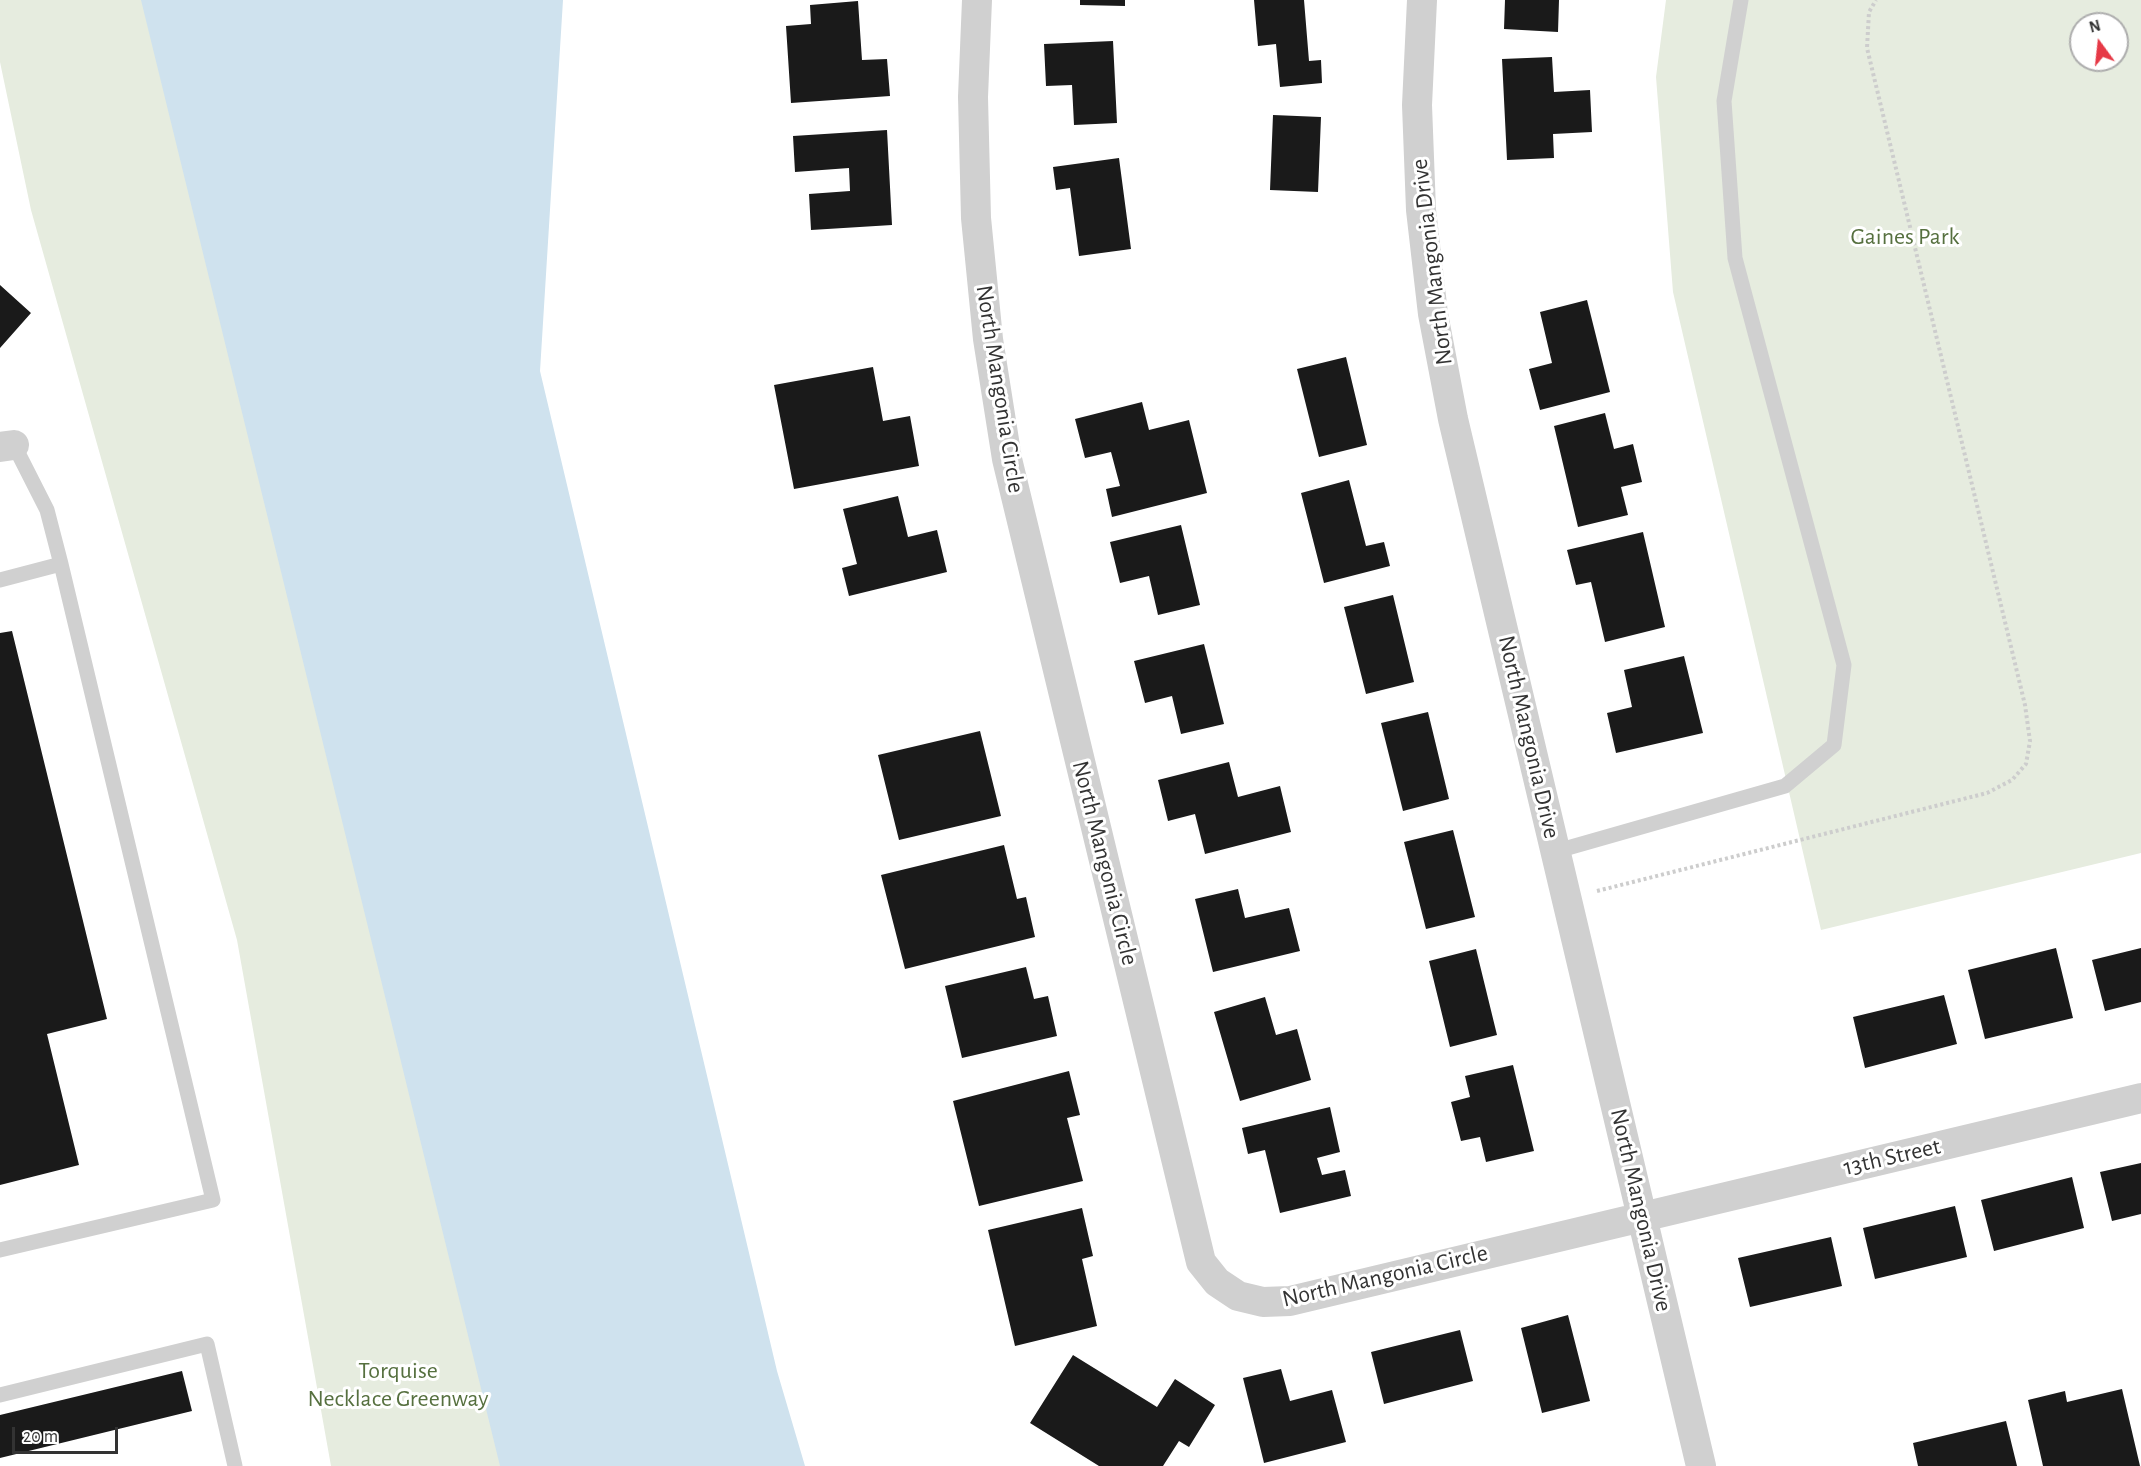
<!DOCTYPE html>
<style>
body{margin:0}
#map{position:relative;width:2141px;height:1466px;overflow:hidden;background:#fff;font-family:"Alegreya Sans",sans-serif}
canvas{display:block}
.north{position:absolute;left:2069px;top:12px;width:60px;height:60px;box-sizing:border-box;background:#fff;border:2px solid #adadad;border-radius:50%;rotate:345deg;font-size:16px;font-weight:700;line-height:24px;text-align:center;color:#333}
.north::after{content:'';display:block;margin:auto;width:21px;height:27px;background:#e63946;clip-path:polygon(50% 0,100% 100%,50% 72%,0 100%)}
.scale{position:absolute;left:12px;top:1427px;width:106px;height:27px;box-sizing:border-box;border:3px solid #333;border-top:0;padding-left:8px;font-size:18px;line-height:21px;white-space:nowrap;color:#333;-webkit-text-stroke:4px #fff;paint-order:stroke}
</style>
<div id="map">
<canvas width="2141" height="1466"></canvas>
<div class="north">N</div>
<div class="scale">20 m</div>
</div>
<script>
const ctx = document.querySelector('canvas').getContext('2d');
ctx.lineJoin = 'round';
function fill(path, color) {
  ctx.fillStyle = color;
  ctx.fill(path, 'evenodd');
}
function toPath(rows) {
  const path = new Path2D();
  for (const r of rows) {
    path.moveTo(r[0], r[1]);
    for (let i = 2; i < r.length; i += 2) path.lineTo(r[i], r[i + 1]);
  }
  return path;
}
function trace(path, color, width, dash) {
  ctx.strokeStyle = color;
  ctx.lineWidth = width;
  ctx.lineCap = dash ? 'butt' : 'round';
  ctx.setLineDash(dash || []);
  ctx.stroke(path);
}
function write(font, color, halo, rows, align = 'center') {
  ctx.font = font + ' "Alegreya Sans",sans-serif';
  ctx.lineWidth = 6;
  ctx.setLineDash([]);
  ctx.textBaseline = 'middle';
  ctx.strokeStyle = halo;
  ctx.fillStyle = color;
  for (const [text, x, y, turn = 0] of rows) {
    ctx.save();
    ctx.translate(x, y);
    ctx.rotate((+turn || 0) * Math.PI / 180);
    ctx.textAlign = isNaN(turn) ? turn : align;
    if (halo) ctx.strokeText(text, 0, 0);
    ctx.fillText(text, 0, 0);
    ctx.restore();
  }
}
fill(toPath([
 [0,0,142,0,502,1466,331,1466,237,940,31,210,0,62],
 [1666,0,2141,0,2141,853,1821,930,1673,292,1656,77],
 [2081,24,2117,24,2117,60,2081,60]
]), '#e6ecdf');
fill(toPath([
 [141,0,563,0,540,371,777,1371,805,1466,500,1466]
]), '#cfe2ee');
fill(toPath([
 [1080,0,1125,0,1125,6,1080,5],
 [1254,0,1304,0,1309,61,1321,60,1322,83,1280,87,1276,44,1258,46],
 [1505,0,1559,0,1558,32,1504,29],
 [858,1,862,60,887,59,890,96,791,103,786,26,811,24,810,5],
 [1113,41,1117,123,1074,125,1072,85,1046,86,1044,44],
 [1552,57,1554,92,1590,90,1592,132,1553,134,1554,158,1507,160,1502,59],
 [1273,115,1321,117,1318,192,1270,190],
 [887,130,892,225,811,230,809,194,850,191,849,168,795,172,793,136],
 [1119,158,1131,249,1079,256,1070,188,1056,190,1053,167],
 [0,285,31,313,0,348],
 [1587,300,1610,392,1540,410,1529,369,1552,363,1540,312],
 [1346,357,1367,445,1319,457,1297,369],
 [873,367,883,421,910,416,919,466,794,489,774,385],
 [1142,402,1149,430,1189,420,1207,493,1112,517,1106,489,1120,486,1111,452,1085,458,1075,419],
 [1605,413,1614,449,1633,444,1642,482,1621,487,1628,515,1578,527,1554,426],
 [1349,480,1366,546,1384,542,1390,566,1324,583,1301,493],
 [898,496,908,537,937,530,947,572,849,596,842,568,857,564,843,509],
 [1181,525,1200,605,1158,615,1149,576,1120,583,1110,542],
 [1643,532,1665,627,1605,642,1591,582,1576,585,1567,550],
 [1393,595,1414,682,1366,694,1344,607],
 [12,631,107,1019,47,1034,79,1165,0,1185,0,633],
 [1204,644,1224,724,1181,734,1172,696,1145,703,1134,661],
 [1684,656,1703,733,1616,753,1607,713,1632,707,1624,670],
 [1428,712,1449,799,1403,811,1381,723],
 [980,731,1001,816,899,840,878,755],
 [1229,762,1238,797,1280,786,1291,832,1205,854,1195,814,1168,821,1158,780],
 [1453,830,1475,917,1426,929,1404,842],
 [1004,845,1017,899,1026,897,1035,937,905,969,881,875],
 [1238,889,1245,918,1289,908,1300,951,1213,972,1195,899],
 [2056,948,2073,1018,1985,1039,1968,970],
 [2141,948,2141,1002,2105,1011,2092,960],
 [1476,949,1497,1035,1450,1047,1429,961],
 [1026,967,1034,999,1048,996,1057,1036,962,1058,945,986],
 [1944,995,1957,1044,1865,1068,1853,1017],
 [1265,997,1276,1035,1297,1029,1311,1080,1240,1101,1214,1012],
 [1513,1065,1534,1151,1486,1162,1480,1137,1461,1141,1451,1102,1470,1097,1465,1076],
 [1069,1071,1080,1115,1067,1118,1083,1181,979,1206,953,1101],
 [1330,1107,1340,1152,1317,1158,1322,1175,1345,1170,1351,1196,1280,1213,1265,1150,1248,1154,1242,1128],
 [2141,1163,2141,1214,2112,1221,2100,1172],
 [2072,1177,2084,1228,1994,1251,1981,1200],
 [1955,1206,1967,1257,1875,1279,1863,1228],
 [1082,1208,1093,1256,1082,1259,1097,1326,1015,1346,988,1230],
 [1831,1237,1842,1286,1750,1307,1738,1258],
 [1568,1315,1590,1401,1542,1413,1521,1328],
 [1460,1330,1473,1381,1384,1404,1371,1352],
 [1073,1355,1157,1407,1175,1379,1215,1405,1189,1447,1179,1441,1163,1466,1099,1466,1030,1423],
 [1281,1369,1290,1401,1332,1390,1346,1442,1264,1463,1243,1378],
 [182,1371,192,1411,0,1458,0,1415],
 [2122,1389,2140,1466,2043,1466,2028,1400,2065,1391,2067,1402],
 [2006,1421,2017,1466,1918,1466,1913,1443]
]), '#1a1a1a');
trace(toPath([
 [1597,891,1987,793,2012,780,2026,764,2030,741,2025,705,1867,48,1869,12,1876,0]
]), '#cdcdcd', 4, [3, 3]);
trace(toPath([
 [14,445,47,510,61,564],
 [0,580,61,564,213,1200,0,1250],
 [1557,851,1785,786,1834,745,1844,665,1735,258,1724,101,1741,0],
 [0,1395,207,1344,235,1466]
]), '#d0d0d0', 15);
trace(toPath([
 [977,0,973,97,976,218,988,339,1007,459,1201,1262,1217,1282,1238,1296,1263,1302,1290,1301,2141,1098],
 [1422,0,1417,105,1421,210,1433,314,1453,419,1701,1466],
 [0,447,14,445]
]), '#d0d0d0', 30);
write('24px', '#56703f', '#fff', [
 ["Gaines Park",1905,237],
 ["Torquise",398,1371],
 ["Necklace Greenway",398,1399]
]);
write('24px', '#333', '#fff', [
 ["North Mangonia Drive",1432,262,-97],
 ["North Mangonia Circle",1000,389,81],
 ["North Mangonia Drive",1529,737,77],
 ["North Mangonia Circle",1105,863,76],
 ["13th Street",1892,1157,-13],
 ["North Mangonia Drive",1641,1210,77],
 ["North Mangonia Circle",1385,1276,-13]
]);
</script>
